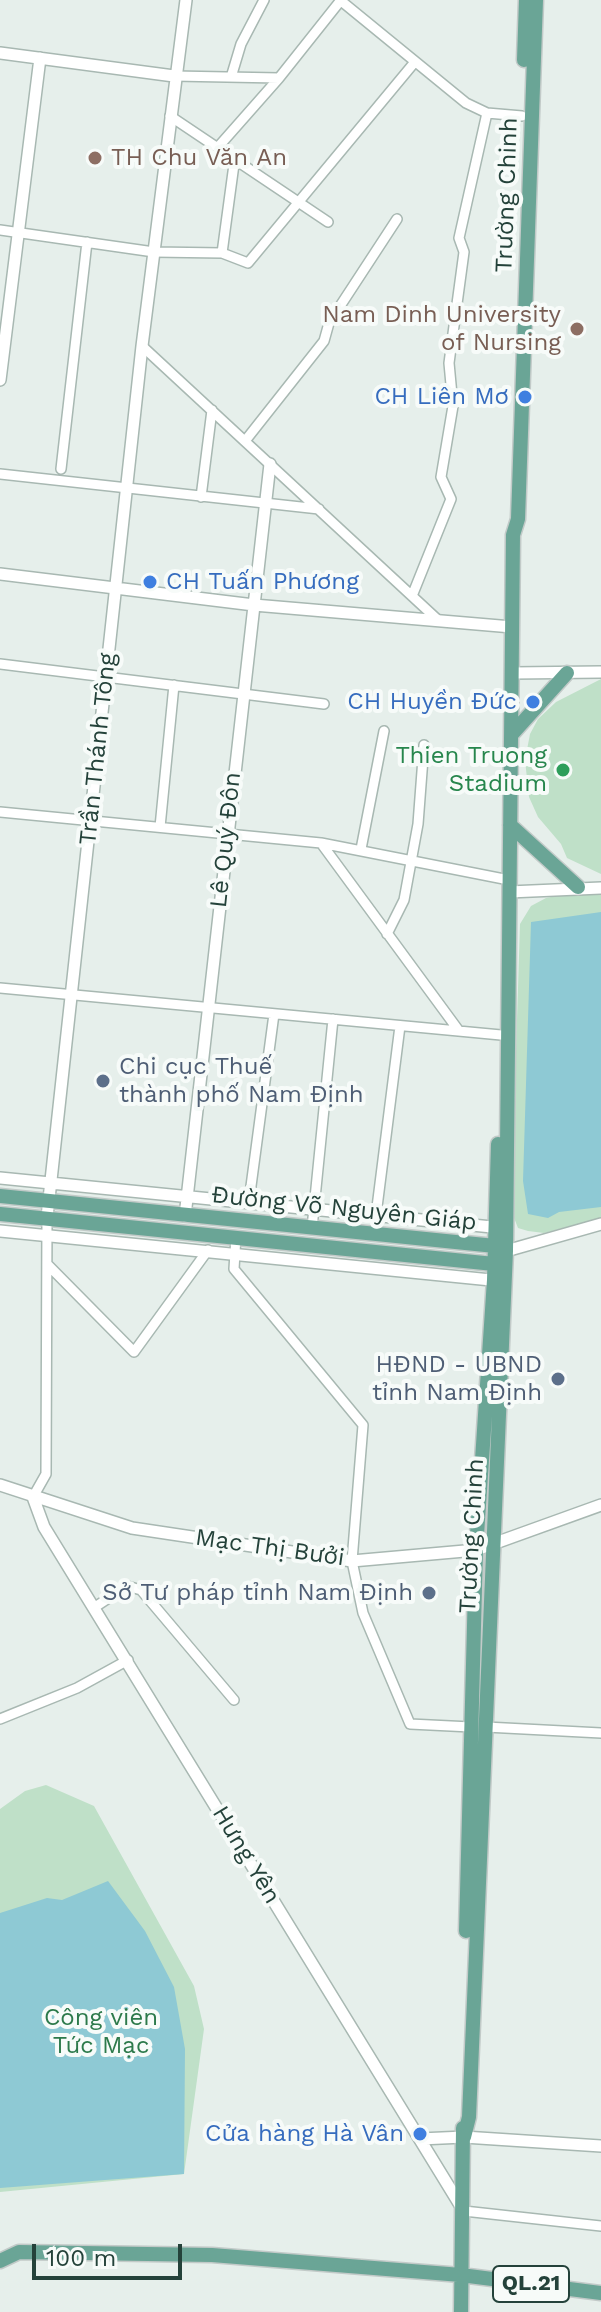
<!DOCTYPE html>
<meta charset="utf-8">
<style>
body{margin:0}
#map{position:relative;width:601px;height:2312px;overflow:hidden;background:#e6efeb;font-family:"Work Sans",sans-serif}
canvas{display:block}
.scale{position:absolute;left:32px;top:2244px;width:150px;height:36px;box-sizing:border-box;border:4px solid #24423a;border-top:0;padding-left:10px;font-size:24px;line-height:28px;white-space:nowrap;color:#24423a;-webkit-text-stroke:6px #f7fbf9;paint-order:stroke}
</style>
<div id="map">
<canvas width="601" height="2312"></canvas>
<div class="scale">100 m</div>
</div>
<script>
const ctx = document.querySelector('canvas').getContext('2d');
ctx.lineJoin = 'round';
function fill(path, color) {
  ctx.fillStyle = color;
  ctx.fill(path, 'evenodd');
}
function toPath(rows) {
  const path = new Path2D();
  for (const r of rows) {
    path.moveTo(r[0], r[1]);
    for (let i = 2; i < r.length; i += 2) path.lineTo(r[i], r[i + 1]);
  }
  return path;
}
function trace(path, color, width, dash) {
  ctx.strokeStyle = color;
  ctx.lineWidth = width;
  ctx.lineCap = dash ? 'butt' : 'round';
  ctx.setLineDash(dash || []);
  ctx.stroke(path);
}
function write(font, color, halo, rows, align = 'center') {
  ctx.font = font + ' "Work Sans",sans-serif';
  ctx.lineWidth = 8;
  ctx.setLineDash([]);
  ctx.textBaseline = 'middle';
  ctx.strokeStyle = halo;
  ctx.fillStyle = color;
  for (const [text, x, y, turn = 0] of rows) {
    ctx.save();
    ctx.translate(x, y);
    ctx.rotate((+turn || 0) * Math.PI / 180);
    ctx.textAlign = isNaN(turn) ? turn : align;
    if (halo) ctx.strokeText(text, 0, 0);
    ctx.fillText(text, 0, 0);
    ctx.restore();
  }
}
fill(toPath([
 [601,679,601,874,567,858,561,844,538,817,529,797,525,760,530,734,538,719,556,702],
 [571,893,601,894,601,1218,544,1233,528,1231,518,1228,511,1210,520,924,531,906,546,898],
 [46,1785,94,1806,194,1986,204,2029,184,2174,0,2192,0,1809,25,1791]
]), '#bfe0c8');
fill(toPath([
 [601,912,601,1207,559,1212,548,1218,528,1214,523,1181,531,922],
 [108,1881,145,1931,174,1987,185,2049,184,2174,0,2188,0,1913,47,1898,62,1900]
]), '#8ec9d4');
const minor = toPath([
 [340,0,466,103,487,113,522,116],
 [232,74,241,44,264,0],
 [174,76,279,78],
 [170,116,328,222],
 [219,146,279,78,341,0],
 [0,230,154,252,222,253,235,157],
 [222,253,248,263,414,63],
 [142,346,439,621],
 [245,441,324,341,329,323,397,219],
 [61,469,87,242],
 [0,474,319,509],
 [201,497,212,410],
 [412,596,451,499,441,477,453,406,449,363,464,252,459,238,487,113],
 [0,664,324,704],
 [0,812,321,843,509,880],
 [160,827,174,685],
 [321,843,459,1031],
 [361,849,384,731],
 [387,934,404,900,418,824,424,745],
 [0,988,501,1035],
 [249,1201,274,1014],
 [376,1215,400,1026],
 [312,1228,333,1019],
 [236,1236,234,1269,363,1425,352,1561,363,1613,410,1724,471,1727],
 [47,1264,134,1352,208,1250],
 [33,1497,46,1474,47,1217],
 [95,1607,127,1586,141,1590,234,1700],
 [0,1719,77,1688,128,1660],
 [486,1727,601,1733],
 [464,2211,601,2226]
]);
const tertiary = toPath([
 [0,53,174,76],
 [0,380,40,58],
 [0,574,254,605,512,627],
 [513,673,601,672],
 [509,892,601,888],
 [0,1178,502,1228],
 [185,1216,270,464],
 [47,1217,142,346,186,0],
 [0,1231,501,1281],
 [506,1251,601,1224],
 [0,1485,132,1528,352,1561,476,1550,601,1505],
 [33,1497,44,1527,462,2208],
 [420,2139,464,2137,601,2146]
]);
const primary = toPath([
 [524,60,526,0],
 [512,734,567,673],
 [510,825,578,887],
 [0,1196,495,1246,506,1251,494,1264,0,1214],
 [466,1931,476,1550,494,1280,498,1144],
 [464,2137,469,2117,506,1251,513,535,518,519,536,0],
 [0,2261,19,2252,212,2255,461,2275,601,2293],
 [461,2312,463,2128]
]);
trace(minor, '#a8b8b2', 12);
trace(tertiary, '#a8b8b2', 14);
trace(primary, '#c2cac8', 17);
trace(minor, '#fff', 9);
trace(tertiary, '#fff', 11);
trace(primary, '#6aa596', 14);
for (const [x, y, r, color] of [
 [95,158,8,"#8d6e63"],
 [577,329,8,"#8d6e63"],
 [525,397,8,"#3f7fe0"],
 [150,582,8,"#3f7fe0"],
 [533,702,8,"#3f7fe0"],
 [563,770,8,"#2e9e5b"],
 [103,1081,8,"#5c6f8a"],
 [558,1379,8,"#5c6f8a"],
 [429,1593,8,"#5c6f8a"],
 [420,2134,8,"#3f7fe0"]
]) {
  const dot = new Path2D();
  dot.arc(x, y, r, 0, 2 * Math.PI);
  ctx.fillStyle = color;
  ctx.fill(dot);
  trace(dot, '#f7fbf9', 3);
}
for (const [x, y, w] of [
 [531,2284,76]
]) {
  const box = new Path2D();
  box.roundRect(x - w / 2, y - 18, w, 36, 6);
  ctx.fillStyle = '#f7fbf9';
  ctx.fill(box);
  trace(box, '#24423a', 2);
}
write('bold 22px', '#24423a', null, [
 ["QL.21",531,2284]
]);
write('24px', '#785e54', '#f7fbf9', [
 ["TH Chu Văn An",111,158],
 ["Nam Dinh University",561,315,"right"],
 ["of Nursing",561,343,"right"]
], 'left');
write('24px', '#24423a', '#f7fbf9', [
 ["Trường Chinh",507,195,-88],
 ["Trần Thánh Tông",98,749,-84],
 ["Lê Quý Đôn",226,840,-84],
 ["Đường Võ Nguyên Giáp",344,1209,6],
 ["Trường Chinh",472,1536,-87],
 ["Mạc Thị Bưởi",270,1548,8],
 ["Hưng Yên",246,1855,59]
]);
write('24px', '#366cbe', '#f7fbf9', [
 ["CH Liên Mơ",509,397],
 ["CH Tuấn Phương",166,582,"left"],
 ["CH Huyền Đức",517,702],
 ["Cửa hàng Hà Vân",404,2134]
], 'right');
write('24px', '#27864d', '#f7fbf9', [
 ["Thien Truong",547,756],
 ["Stadium",547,784]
], 'right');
write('24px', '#4e5e75', '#f7fbf9', [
 ["Chi cục Thuế",119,1067,"left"],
 ["thành phố Nam Định",119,1095,"left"],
 ["HĐND - UBND",542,1365],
 ["tỉnh Nam Định",542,1393],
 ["Sở Tư pháp tỉnh Nam Định",413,1593]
], 'right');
write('24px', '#2d7a4b', '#f7fbf9', [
 ["Công viên",101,2018],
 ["Tức Mạc",101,2046]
]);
</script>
